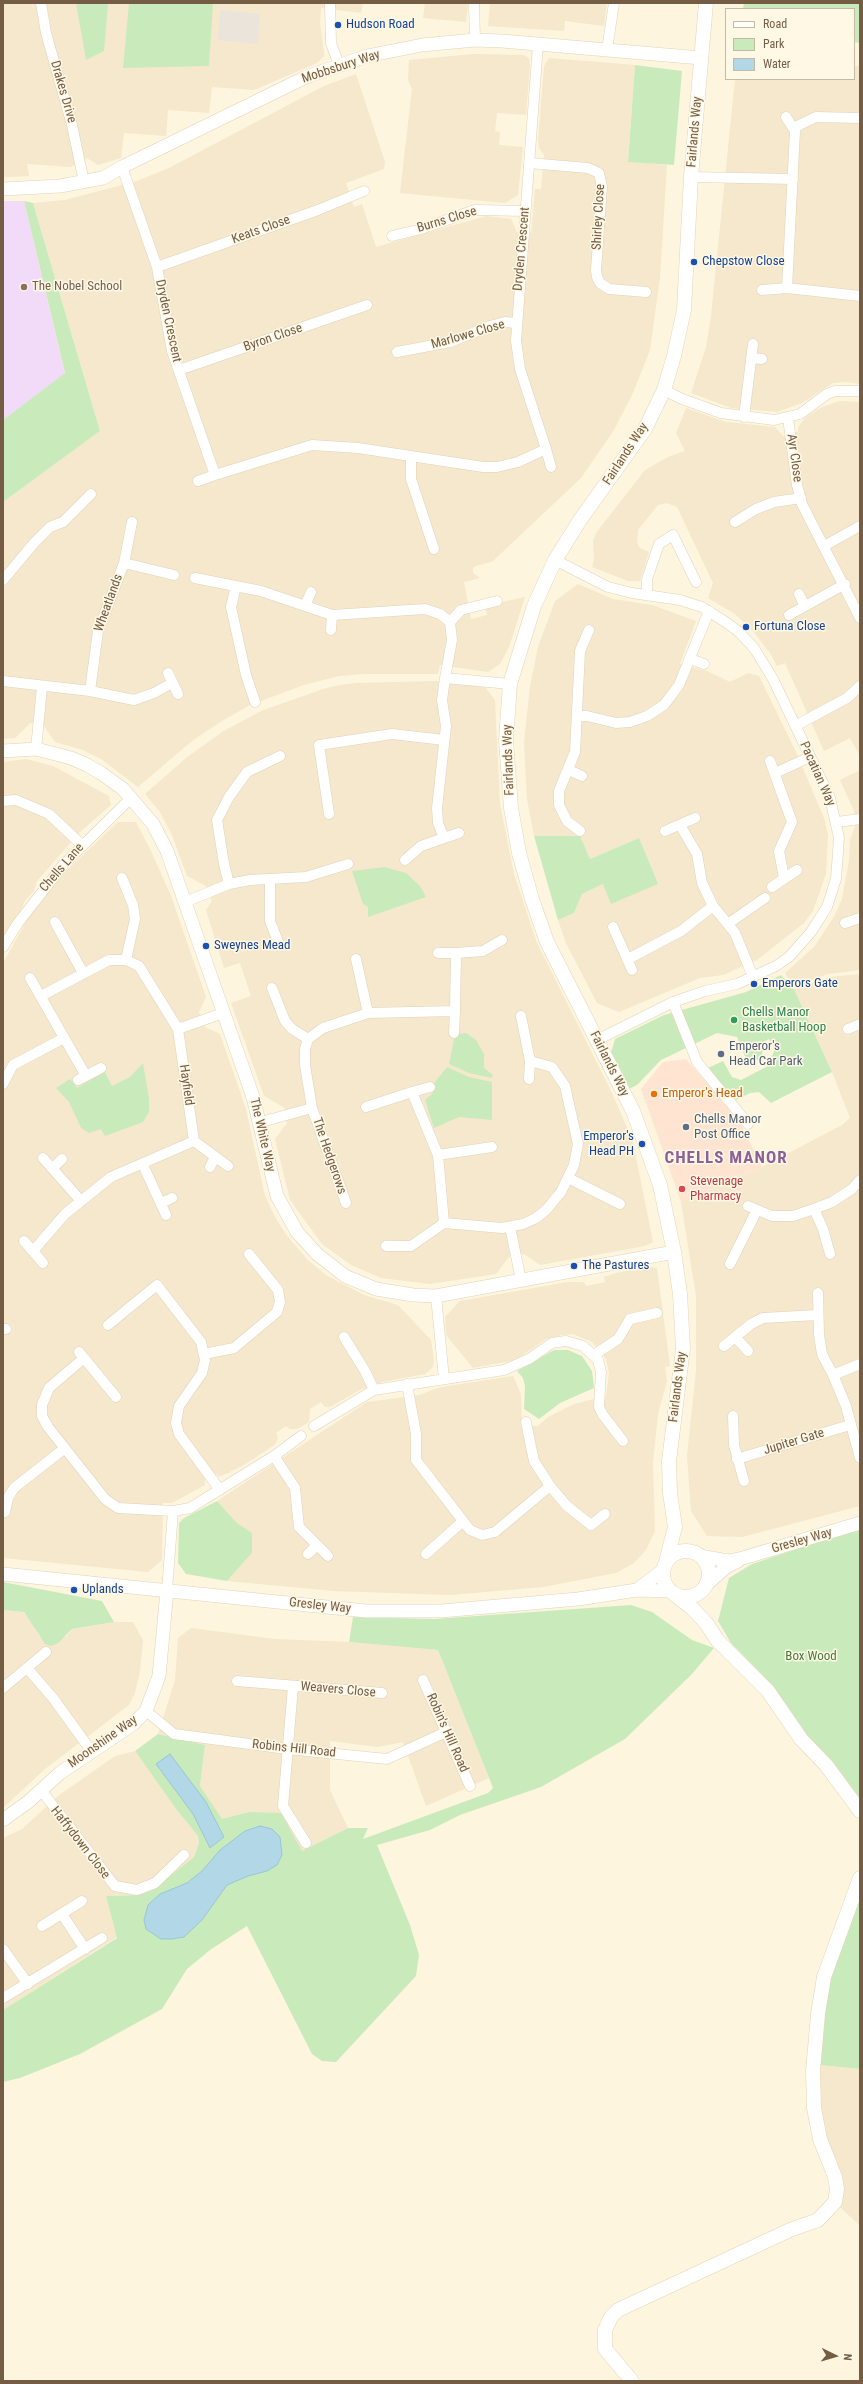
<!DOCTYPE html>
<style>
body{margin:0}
#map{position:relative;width:863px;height:2384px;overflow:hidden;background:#fdf5de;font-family:"Roboto Condensed",sans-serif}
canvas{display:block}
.frame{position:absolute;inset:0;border:4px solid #745c45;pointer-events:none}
.legend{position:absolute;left:725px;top:8px;width:130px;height:72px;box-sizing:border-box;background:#fff8e5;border:1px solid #c7baa5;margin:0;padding:5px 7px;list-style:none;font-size:12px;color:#745c45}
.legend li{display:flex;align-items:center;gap:8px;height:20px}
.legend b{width:20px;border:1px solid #c7baa5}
.north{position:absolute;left:815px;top:2336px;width:40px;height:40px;-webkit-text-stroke:3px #fff8e5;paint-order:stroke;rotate:95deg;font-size:11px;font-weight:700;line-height:16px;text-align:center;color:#745c45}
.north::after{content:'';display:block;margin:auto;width:14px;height:18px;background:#745c45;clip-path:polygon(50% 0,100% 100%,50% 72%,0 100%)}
</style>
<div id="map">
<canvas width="863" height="2384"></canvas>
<div class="frame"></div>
<ul class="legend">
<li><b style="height:5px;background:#fff"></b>Road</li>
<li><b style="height:11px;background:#c9ebbc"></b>Park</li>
<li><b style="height:11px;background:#b2d8e7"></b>Water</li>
</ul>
<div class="north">N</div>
</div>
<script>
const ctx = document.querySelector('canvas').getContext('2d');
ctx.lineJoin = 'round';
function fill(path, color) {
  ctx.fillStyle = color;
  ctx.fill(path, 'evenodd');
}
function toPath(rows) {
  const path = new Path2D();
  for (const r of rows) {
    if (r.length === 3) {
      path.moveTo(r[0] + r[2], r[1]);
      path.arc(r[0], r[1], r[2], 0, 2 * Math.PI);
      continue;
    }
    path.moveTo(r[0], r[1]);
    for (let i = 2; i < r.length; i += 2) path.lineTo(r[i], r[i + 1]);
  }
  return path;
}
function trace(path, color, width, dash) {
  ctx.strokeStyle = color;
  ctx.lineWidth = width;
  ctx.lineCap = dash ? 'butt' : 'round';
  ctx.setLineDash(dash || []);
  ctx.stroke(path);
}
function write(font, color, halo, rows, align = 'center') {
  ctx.font = font + ' "Roboto Condensed",sans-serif';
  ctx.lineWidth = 3;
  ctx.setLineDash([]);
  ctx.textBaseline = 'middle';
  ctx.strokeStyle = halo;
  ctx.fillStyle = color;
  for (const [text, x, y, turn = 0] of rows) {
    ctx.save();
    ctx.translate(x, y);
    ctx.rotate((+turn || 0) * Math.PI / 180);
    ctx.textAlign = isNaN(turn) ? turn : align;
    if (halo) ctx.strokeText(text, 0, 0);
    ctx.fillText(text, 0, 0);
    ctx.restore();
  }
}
fill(toPath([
 [3,3,363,3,361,13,321,8,320,24,324,51,324,56,317,63,254,90,212,87,209,113,168,110,166,136,124,133,121,158,98,165,87,158,71,167,27,164,29,176,9,177,3,177],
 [425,3,468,3,466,22,423,18],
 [490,3,607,3,604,26,565,21,564,31,488,26],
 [474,54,524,55,529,58,530,65,526,115,497,113,495,131,500,132,499,145,523,147,518,195,505,203,400,193,412,89,408,80,409,60],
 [549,58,635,65,628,161,667,165,660,278,650,350,633,393,614,430,581,478,493,561,473,567,473,573,480,578,464,582,471,619,487,615,485,606,525,597,509,647,500,664,488,672,440,665,438,674,363,674,339,676,304,685,250,705,222,721,192,741,138,787,101,759,83,750,55,742,44,726,30,723,15,738,3,739,3,502,100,431,33,203,65,200,137,181,169,168,324,86,356,74,385,162,384,169,346,183,354,207,362,204,376,247,486,216,511,219,517,232,531,233,535,189,541,189,544,155,539,148,538,140,544,66],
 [854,66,860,66,860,384,846,382,833,383,802,403,777,412,731,408,691,393,706,347,711,316,735,79,854,79],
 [839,401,860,402,860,756,850,738,824,751,785,663,777,666,770,653,753,631,735,614,708,598,713,583,677,507,667,503,658,505,638,530,637,543,640,548,649,552,640,581,628,581,592,567,594,559,593,541,596,533,645,470,668,457,685,451,676,433,686,408,726,422,775,427,783,436,798,432,798,427,805,418,820,408],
 [578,584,613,599,652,605,696,621,680,664,707,671,730,682,748,673,759,676,797,754,824,818,828,835,826,874,813,911,804,923,757,960,723,975,700,978,619,1012,597,1003,566,943,558,920,574,913,582,894,603,884,639,838,590,859,579,836,534,836,527,799,524,743,530,686,538,647,555,601],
 [436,681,485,687,495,700,500,804,514,874,537,943,612,1093,633,1142,653,1242,645,1246,540,1265,524,1254,509,1257,496,1274,430,1284,381,1278,351,1265,322,1244,290,1200,275,1139,287,1123,285,1108,264,1096,231,1003,251,996,240,963,224,968,206,910,212,901,206,886,187,876,172,835,160,812,145,794,186,758,222,732,261,711,323,689,339,685,356,683],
 [26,759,53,766,109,796,111,805,80,832,37,881,34,891,25,901,11,931,3,941,3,762],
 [860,770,860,970,828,974,792,986,785,973,814,947,834,917,842,899,849,861,850,839,855,827,854,811,840,780],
 [118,822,136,822,151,851,171,896,206,997,199,1012,205,1027,220,1034,246,1109,265,1196,275,1217,287,1236,308,1260,326,1275,364,1295,398,1305,431,1340,434,1361,432,1368,425,1374,383,1382,362,1389,330,1407,325,1407,321,1402,310,1409,309,1422,297,1429,290,1429,286,1426,276,1433,278,1437,276,1444,242,1466,219,1477,217,1474,205,1480,205,1485,172,1503,163,1503,162,1560,148,1572,3,1558,3,963,28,918,67,870],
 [860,974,860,1506,742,1537,707,1536,691,1511,687,1456,696,1370,696,1296,681,1202,762,1167,842,1125,850,1118,832,1072,794,989,830,977],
 [649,1267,657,1268,670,1366,665,1367,667,1381,658,1414,653,1462,655,1531,646,1550,634,1563,616,1573,543,1587,450,1595,334,1591,227,1581,252,1553,245,1529,237,1523,217,1501,367,1402,419,1395,441,1387,513,1376,521,1394,522,1427,538,1426,548,1417,574,1404,606,1396,609,1373,606,1359,592,1342,573,1334,562,1335,546,1339,516,1360,473,1368,446,1335,445,1317,460,1301,568,1282,584,1282,586,1286,605,1282,604,1277,616,1273],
 [3,1610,23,1612,32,1623,40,1638,66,1637,72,1629,114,1622,133,1622,143,1640,140,1671,135,1693,129,1705,45,1769,3,1808],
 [191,1628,275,1639,349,1642,438,1650,489,1778,426,1806,403,1742,378,1747,330,1741,330,1790,348,1828,302,1851,249,1812,222,1820,200,1786,205,1745,158,1734,175,1680,178,1638],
 [135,1751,176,1809,198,1836,199,1843,194,1857,156,1887,137,1895,106,1896,117,1937,3,2010,3,1838,22,1829,58,1796,115,1756],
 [819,2065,860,2069,860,2226,841,2208,838,2176,822,2137]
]), '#f5e8cc');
fill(toPath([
 [686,1059,739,1120,762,1167,681,1202,641,1089,663,1062]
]), '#ffe5d1');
fill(toPath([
 [220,10,260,14,258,44,218,40]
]), '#ebe4da');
fill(toPath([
 [3,201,24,201,65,374,3,420]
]), '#f2dbf9');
fill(toPath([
 [76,3,108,3,104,51,86,60],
 [129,3,213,3,209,66,123,68],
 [744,3,860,3,860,43,854,42,854,9,743,9],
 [635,65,682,71,674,165,628,162],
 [24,201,33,203,100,431,3,502,3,420,65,373],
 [534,836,580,836,590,859,639,838,658,884,611,904,603,884,582,894,574,913,558,920],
 [384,867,406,873,420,886,426,897,368,917,368,907,363,904,352,871],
 [781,975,794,989,832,1072,771,1103,759,1092,750,1093,736,1100,706,1069,723,1061,732,1077,741,1080,768,1066,775,1049,769,1039,760,1044,763,1049,761,1058,748,1064,737,1037,717,1033,661,1060,637,1085,629,1089,611,1053,615,1039,664,1015,746,992],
 [466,1033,476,1040,484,1054,484,1068,493,1075,492,1078,469,1073,449,1064,455,1034],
 [143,1063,149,1099,149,1112,143,1122,105,1136,101,1129,89,1133,81,1128,69,1102,56,1088,70,1079,77,1088,105,1072,112,1086,130,1077],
 [447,1067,469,1077,492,1082,492,1120,459,1117,434,1128,425,1100,433,1093,431,1087],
 [554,1350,568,1350,582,1356,592,1371,594,1388,560,1403,539,1419,524,1409,525,1386,523,1378,517,1371],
 [217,1501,237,1523,252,1533,252,1553,227,1581,186,1574,178,1563,179,1523,184,1518],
 [860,1528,860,1805,804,1739,771,1684,731,1643,718,1621,729,1578,752,1564],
 [3,1582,102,1601,114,1622,72,1629,58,1643,51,1646,45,1644,24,1612,3,1610],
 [631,1605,652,1612,692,1640,714,1648,692,1674,625,1739,541,1787,460,1815,430,1830,377,1845,410,1925,419,1955,416,1976,336,2062,322,2061,312,2054,247,1926,210,1950,187,1969,162,2009,80,2054,20,2078,3,2082,3,2010,117,1938,106,1896,137,1895,156,1887,194,1857,199,1843,198,1836,176,1809,135,1751,158,1734,205,1745,200,1786,222,1819,249,1812,281,1813,302,1851,348,1828,368,1828,363,1839,488,1793,493,1788,438,1650,349,1642,353,1617,434,1619],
 [860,1894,860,2069,819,2065,828,1986]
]), '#c9ebbc');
const water = toPath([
 [170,1754,206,1802,224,1837,210,1848,193,1814,156,1764,170,1754],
 [260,1826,272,1829,280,1837,282,1855,277,1865,267,1871,248,1876,227,1885,202,1920,184,1937,172,1939,161,1939,146,1929,144,1920,148,1905,160,1894,187,1883,202,1871,220,1850,245,1831,260,1826]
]);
fill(water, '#b2d8e7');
trace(water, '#98c6d9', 1);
const minor = toPath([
 [41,3,46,33,72,125,84,182],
 [330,3,331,43,339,65],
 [474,3,475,40],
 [607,50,614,3],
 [786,117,795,131],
 [529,163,588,168,599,173,602,187,596,270,597,277,600,283,609,289,646,292],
 [122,167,157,267,172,351,215,475,312,445,358,448,483,467,497,467,518,462,546,449,520,369,516,341,538,44],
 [691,177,793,179],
 [392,236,421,229,475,210,525,211],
 [157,267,318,210,364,191],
 [787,288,795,131,797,126,816,117,860,118],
 [762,290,787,288,860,296],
 [397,352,450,342,490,326,505,322,516,323],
 [751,358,762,359],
 [179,370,367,305],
 [664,390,682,399,721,413,774,420,800,414,827,394,835,391,860,391],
 [744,417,753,344],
 [788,418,797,485,802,504,860,618],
 [546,449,551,467],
 [411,456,411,479,434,549],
 [198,481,215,475],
 [132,522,124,563,98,631,90,691,134,700,154,693,172,683],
 [735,522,756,509,774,502,801,498],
 [824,546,860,526],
 [555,560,608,587,632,593,680,600,702,607,727,623,739,632,754,648,773,679,830,798,839,838,836,879,827,907,811,932,789,957,776,966,737,984,705,991,673,1002,597,1040],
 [124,563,174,575],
 [195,578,261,591,332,615,425,609,440,614,450,622],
 [3,580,35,542,50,527,63,522,91,494],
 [236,586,231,607,246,675,255,702],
 [799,594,805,606],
 [647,595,647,579,659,544,673,535,696,582],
 [305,606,311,592],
 [789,615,845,584],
 [331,630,332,615],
 [690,659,704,664],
 [168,673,178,694],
 [445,678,452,640,450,622,461,610,497,601],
 [3,681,90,691],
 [578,716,587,716,616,723,630,722,647,716,664,705,679,685,709,611],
 [795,726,847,698,860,686],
 [36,749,42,687],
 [770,761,792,822,779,851,784,878],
 [569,770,582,776],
 [775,773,810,757],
 [3,801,16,800,49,814,82,845],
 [329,814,319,745,392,734,444,740],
 [837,822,860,819],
 [680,825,697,854,702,883,713,906,735,933,753,977],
 [580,831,567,821,559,805,559,791,575,752,580,651,589,630],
 [665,831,695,818],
 [444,838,459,833],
 [405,860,421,846,444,838,438,823,437,808,446,726,442,700,445,678,510,684],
 [122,878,133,905,135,919,126,960],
 [270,880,270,921,279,944],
 [229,884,250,880,306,877,348,864],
 [772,887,797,870],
 [185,902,229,884,224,864,217,820,229,797,247,772,280,756],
 [55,922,83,973],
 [729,923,765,898],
 [845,923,860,918],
 [613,927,632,970],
 [3,947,18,923,64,864,131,798],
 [438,953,456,953],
 [356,959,368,1013],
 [628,959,681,931,713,906],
 [30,978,86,1076],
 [272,988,285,1021,292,1029,308,1039],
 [41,996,109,960,126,960,139,966,178,1029,194,1141,228,1166],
 [673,1002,697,1062,748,1124],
 [178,1029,223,1013],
 [848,1029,860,1024],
 [454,1033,455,1011],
 [529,1079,530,1061],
 [78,1080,101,1068],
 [3,1084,13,1065,64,1038],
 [412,1092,430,1087],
 [366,1107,412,1092,438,1155,444,1223,502,1228,523,1224,536,1218,546,1210,561,1192,574,1165,578,1144,565,1086,552,1067,530,1061,521,1016],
 [261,1122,312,1108],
 [438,1155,492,1147],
 [43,1158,81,1201],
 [143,1165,166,1215],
 [210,1167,215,1157],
 [53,1168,62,1159],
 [568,1178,620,1204],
 [161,1203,172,1198],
 [346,1203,312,1108,305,1065,305,1049,308,1039,323,1028,368,1013,455,1011,456,953,483,951,502,940],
 [748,1206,772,1216,793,1216,814,1209],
 [510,1227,521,1280],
 [24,1241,43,1263],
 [386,1246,411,1246,444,1223],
 [33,1251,65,1214,111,1177,194,1141],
 [830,1254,823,1229,814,1209,832,1202,852,1189,860,1180],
 [730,1264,757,1210],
 [818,1293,819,1335,822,1354,833,1375],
 [436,1296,444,1379],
 [108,1325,157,1285,201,1342,205,1360,202,1373,179,1406,176,1423,179,1434,220,1490],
 [3,1329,6,1329],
 [344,1337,365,1371,374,1390],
 [735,1337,748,1351],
 [724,1346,751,1324,763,1318,817,1315],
 [79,1352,84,1358,49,1388,42,1405,42,1416,48,1427,105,1499,118,1508,173,1511,190,1508,274,1456,301,1436],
 [204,1354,234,1348,277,1312,280,1302,278,1290,249,1254],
 [594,1355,618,1339,630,1319,657,1313],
 [84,1358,116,1397],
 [860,1364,833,1375,846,1406,860,1458],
 [407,1384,416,1434,416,1460,470,1530,482,1535,495,1532,550,1486],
 [733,1416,734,1445,744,1481],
 [526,1422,534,1461,550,1486,567,1506,591,1525,605,1514],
 [314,1426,374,1390,504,1370,529,1359,552,1343,566,1341,583,1346,598,1360,601,1372,599,1407,603,1415,623,1441],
 [274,1456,295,1488,299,1527,328,1556],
 [737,1459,850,1425],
 [5,1512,8,1498,14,1488,65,1448],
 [308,1554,316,1546],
 [426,1554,462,1522],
 [167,1591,173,1511],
 [27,1668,53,1698,92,1752],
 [423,1680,470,1786],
 [237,1681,382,1693],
 [293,1686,283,1806,306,1843],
 [3,1688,46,1652],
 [146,1711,174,1734,287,1749,387,1759,446,1732],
 [41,1790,115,1886,137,1890,155,1883,184,1855],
 [62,1914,85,1949],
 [42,1926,82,1901],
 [3,1949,28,1984],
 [3,1998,102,1938]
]);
const tertiary = toPath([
 [3,189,60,186,103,178,122,167,306,77,367,56,422,45,475,40,502,41,701,58],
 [3,751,36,749,71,758,87,765,101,773,123,789,153,824,167,851,253,1097,277,1196,297,1232,317,1254,345,1276,376,1289,413,1295,436,1296,674,1252],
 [700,1556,728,1561,743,1558,860,1523],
 [3,1574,366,1611,441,1611,578,1599,637,1590,670,1591],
 [706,1585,726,1567,738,1561],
 [637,1590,663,1570],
 [3,1820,28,1802,60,1773,133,1724,146,1711,159,1676,167,1591]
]);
const secondary = toPath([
 [686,1574,23],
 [666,1562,675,1527,670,1493,669,1461,683,1348,680,1294,674,1252,660,1185,633,1111,547,942,532,899,519,853,511,808,506,740,510,684,534,606,555,560,580,520,645,429,664,390,674,356,684,310,691,177,706,3],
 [675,1595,692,1608,706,1623,718,1641,768,1691,801,1739,826,1765,860,1811],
 [632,2381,605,2349,605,2330,611,2317,618,2310,790,2230,818,2220,835,2202,837,2189,835,2177,820,2139,814,2108,813,2071,818,2014,824,1977,860,1878]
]);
trace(minor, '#e1d2ba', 11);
trace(tertiary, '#e1d2ba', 14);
trace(secondary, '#e7d4b7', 15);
trace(minor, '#fff', 10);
trace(tertiary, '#fff', 13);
trace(secondary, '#fff', 14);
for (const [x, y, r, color] of [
 [338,25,4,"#1a4fb4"],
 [694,262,4,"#1a4fb4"],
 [24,287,4,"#8d6e63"],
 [746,627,4,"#1a4fb4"],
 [206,946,4,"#1a4fb4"],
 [754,984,4,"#1a4fb4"],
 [734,1020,4,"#2e9e5b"],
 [721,1054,4,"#5c6f8a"],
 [654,1094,4,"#e8710a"],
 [686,1127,4,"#5c6f8a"],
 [642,1144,4,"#1a4fb4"],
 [682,1189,4,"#e0444e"],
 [574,1266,4,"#1a4fb4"],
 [74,1590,4,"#1a4fb4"]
]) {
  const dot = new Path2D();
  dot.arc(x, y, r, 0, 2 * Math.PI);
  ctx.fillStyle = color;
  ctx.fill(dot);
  trace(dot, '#fff8e5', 1.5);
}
write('13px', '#164399', '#fff8e5', [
 ["Hudson Road",346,25],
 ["Chepstow Close",702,262],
 ["Fortuna Close",754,627],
 ["Sweynes Mead",214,946],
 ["Emperors Gate",762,984],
 ["Emperor's",634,1137,"right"],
 ["Head PH",634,1152,"right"],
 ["The Pastures",582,1266],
 ["Uplands",82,1590]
], 'left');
write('13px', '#745c45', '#fff8e5', [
 ["Mobbsbury Way",341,67,-18],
 ["Drakes Drive",63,92,74],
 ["Fairlands Way",695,132,-85],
 ["Shirley Close",599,217,-87],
 ["Burns Close",447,220,-17],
 ["Keats Close",261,230,-20],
 ["Dryden Crescent",522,249,-85],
 ["Dryden Crescent",168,321,78],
 ["Marlowe Close",468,335,-16],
 ["Byron Close",273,338,-19],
 ["Fairlands Way",626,454,-57],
 ["Ayr Close",794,458,82],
 ["Wheatlands",109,603,-70],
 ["Fairlands Way",509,760,-92],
 ["Pacatian Way",817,774,66],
 ["Chells Lane",62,868,-49],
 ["Fairlands Way",609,1064,63],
 ["Hayfield",186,1085,82],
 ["The White Way",262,1135,77],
 ["The Hedgerows",329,1156,71],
 ["Fairlands Way",678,1387,-83],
 ["Jupiter Gate",794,1442,-17],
 ["Gresley Way",802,1541,-16],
 ["Gresley Way",320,1606,6],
 ["Weavers Close",338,1690,5],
 ["Robin's Hill Road",447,1733,66],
 ["Moonshine Way",103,1742,-35],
 ["Robins Hill Road",294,1749,6],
 ["Haffydown Close",80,1843,52]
]);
write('13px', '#785e54', '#fff8e5', [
 ["The Nobel School",32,287]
], 'left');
write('13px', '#27864d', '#fff8e5', [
 ["Chells Manor",742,1013],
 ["Basketball Hoop",742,1028]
], 'left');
write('13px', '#4e5e75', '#fff8e5', [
 ["Emperor's",729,1047],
 ["Head Car Park",729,1062],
 ["Chells Manor",694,1120],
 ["Post Office",694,1135]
], 'left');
write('13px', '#c56008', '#fff8e5', [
 ["Emperor's Head",662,1094]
], 'left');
write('13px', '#be3a42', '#fff8e5', [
 ["Stevenage",690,1182],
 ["Pharmacy",690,1197]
], 'left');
write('13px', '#477b3d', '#fff8e5', [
 ["Box Wood",811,1657]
]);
ctx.letterSpacing = '1px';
write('bold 17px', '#8d6098', '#fff8e5', [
 ["CHELLS MANOR",726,1159]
]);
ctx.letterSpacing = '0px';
</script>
